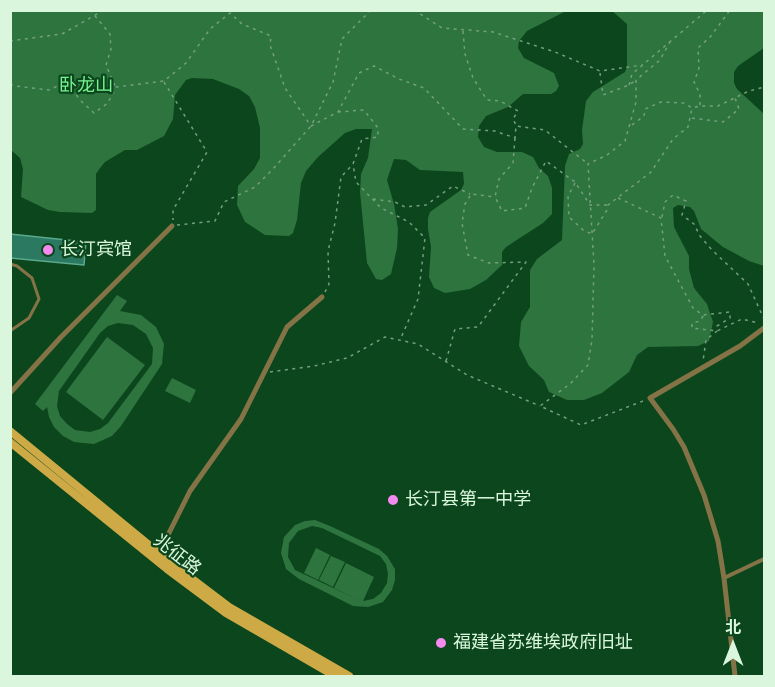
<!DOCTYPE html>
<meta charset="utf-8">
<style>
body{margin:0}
#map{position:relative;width:775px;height:687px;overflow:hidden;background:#0c461d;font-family:"Open Sans","Noto Sans SC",sans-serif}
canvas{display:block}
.frame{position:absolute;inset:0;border:12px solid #daf7de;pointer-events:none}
.north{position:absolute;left:703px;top:615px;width:60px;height:60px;-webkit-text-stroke:4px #0c461d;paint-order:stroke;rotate:0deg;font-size:16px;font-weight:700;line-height:24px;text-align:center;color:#daf7de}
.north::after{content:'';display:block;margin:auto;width:21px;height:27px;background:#daf7de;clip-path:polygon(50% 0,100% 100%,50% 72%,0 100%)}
</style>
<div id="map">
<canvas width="775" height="687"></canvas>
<div class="frame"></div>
<div class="north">北</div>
</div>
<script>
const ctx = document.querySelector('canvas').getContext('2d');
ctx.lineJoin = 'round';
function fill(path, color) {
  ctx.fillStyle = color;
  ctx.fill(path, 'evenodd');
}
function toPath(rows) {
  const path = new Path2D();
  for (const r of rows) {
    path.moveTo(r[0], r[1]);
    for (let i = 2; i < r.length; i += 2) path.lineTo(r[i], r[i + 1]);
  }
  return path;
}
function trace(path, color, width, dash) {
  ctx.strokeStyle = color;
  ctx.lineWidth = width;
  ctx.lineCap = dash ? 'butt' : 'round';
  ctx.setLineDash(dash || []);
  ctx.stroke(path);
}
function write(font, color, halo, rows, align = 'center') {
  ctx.font = font + ' "Open Sans","Noto Sans SC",sans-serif';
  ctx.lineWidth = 4.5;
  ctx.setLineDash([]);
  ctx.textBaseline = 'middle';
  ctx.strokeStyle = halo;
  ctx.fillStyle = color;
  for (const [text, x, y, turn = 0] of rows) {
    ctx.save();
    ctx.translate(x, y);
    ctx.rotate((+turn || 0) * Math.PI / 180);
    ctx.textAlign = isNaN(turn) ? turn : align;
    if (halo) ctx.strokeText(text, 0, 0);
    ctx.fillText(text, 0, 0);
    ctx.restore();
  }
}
fill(toPath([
 [11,10,566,11,527,31,519,41,518,48,524,58,554,73,559,86,556,91,551,94,523,94,508,107,486,116,479,126,478,137,484,147,497,152,522,152,533,157,539,168,548,176,552,188,552,214,543,223,506,247,502,252,502,265,486,280,470,289,445,293,434,288,429,277,431,247,428,229,428,218,430,212,461,190,464,184,463,172,420,170,406,160,394,159,387,180,394,204,398,229,397,248,391,274,382,280,376,279,367,263,360,192,361,174,368,158,372,129,356,129,345,133,318,157,306,171,301,183,297,220,293,233,289,236,265,235,245,222,237,205,238,186,254,169,260,158,260,128,255,107,249,96,239,89,213,79,192,78,186,80,175,95,173,119,164,136,137,150,125,150,105,162,100,168,96,174,96,210,92,213,60,212,48,210,21,197,23,169,20,158,11,150],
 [612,11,764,11,764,48,738,66,734,72,734,83,737,89,764,114,764,266,749,261,723,247,701,229,694,211,690,207,678,205,673,208,674,227,689,256,689,269,694,288,707,304,713,322,709,341,698,346,648,347,637,355,629,372,602,393,584,400,567,400,549,392,544,380,529,366,519,346,521,322,530,307,530,270,537,259,562,240,565,166,569,154,580,149,583,144,582,130,586,101,593,92,625,72,627,67,627,24],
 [117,295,127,301,120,311,141,315,156,327,164,344,162,364,121,426,112,436,94,444,74,442,63,436,54,427,49,417,47,407,43,411,35,404],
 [118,323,133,325,146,334,153,348,152,364,108,423,100,429,90,432,75,430,67,424,60,416,57,406,59,391,100,333,108,326],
 [107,337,145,365,103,420,66,392],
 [172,378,196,390,190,403,165,391],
 [315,520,330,526,379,549,387,556,395,569,395,580,392,590,383,602,368,607,353,606,299,579,286,569,281,553,284,537,295,525,305,521],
 [312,526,322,528,380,556,386,564,388,574,387,583,381,593,373,599,363,601,374,577,346,563,334,588,361,601,295,570,288,557,289,543,298,531],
 [316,548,330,555,318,580,304,573],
 [331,556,345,562,333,587,319,580]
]), '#2e743e');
const building = toPath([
 [10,234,86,242,84,265,10,258,10,234]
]);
fill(building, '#2a7960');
trace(building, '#5aa98d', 1.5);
trace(toPath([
 [90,10,110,34,111,49,106,65,115,86],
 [414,10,442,28,493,32,555,52,600,71,643,65],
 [463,31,465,54,473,78,487,100,500,101,518,111,513,119,516,125],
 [10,41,62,34,104,10],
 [600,73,603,95,629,85,636,80],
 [164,82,207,152,173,210,173,220],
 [10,84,15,86,49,90,66,82,81,101,94,113,108,103,116,87,164,81,186,63,210,29,230,13,242,24,271,36,270,45,285,88,311,126,338,112,359,73,374,66,399,79,424,88,463,129,495,131,515,138,516,126,545,130,588,164],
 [629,85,632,74,705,12,704,10],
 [700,105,700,94,694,82,699,68,698,48,711,36,730,10],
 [338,112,364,110,378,128,378,137,362,139,353,164,356,182,381,208,409,222,425,238,418,299,400,340],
 [692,118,723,122,739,109,735,98],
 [632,125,644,116,645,109,661,102,684,103,692,108,700,106,718,106,749,91,764,87],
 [515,138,513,163,499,179,495,197,502,211,525,208,532,188,546,161,575,182,590,205,608,205],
 [575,183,568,196,569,217,583,230,592,234,607,210,608,205,651,172,673,139,688,127,692,108],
 [618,198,661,218,665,256,693,308,703,315,730,312,730,318,717,326,717,331,706,340,703,361],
 [373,199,395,202,405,207,426,205,453,186,470,194],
 [662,217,665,202,673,195,686,201,682,215,694,224,700,236,712,250,748,284,764,319],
 [177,225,215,221,224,202,255,187,273,169,311,126,333,82,342,39,371,10],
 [325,292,329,284,328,251,335,223,341,177,352,165],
 [703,316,700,321,692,323,692,328,717,331,742,319,758,323],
 [446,361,455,329,478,327,526,262,489,263,468,255,462,223,465,204,471,194,495,197],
 [270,372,314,366,347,358,385,337,418,344,467,375,540,406],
 [643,401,581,425,540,406,570,384,588,365,592,340,594,265,588,164,607,155,625,141,636,102,636,80,660,60,671,40]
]), '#749f7e', 1.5, [3, 4.5]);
trace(toPath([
 [10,264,17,266,32,278,39,299,29,318,10,331]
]), '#847347', 3);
trace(toPath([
 [724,578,764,559]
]), '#847347', 4);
trace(toPath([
 [10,393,61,337,172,226],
 [159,553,190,491,241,419,287,327,322,297],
 [735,676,724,578,718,541,704,495,684,447,673,429,650,398,740,346,764,328]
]), '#847347', 5);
trace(toPath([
 [10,431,171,563,229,607,349,676],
 [10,442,167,569,226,613,335,676]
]), '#ceaa47', 8);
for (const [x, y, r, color] of [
 [48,250,6,"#f489f0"],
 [393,500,6,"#f489f0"],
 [441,643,6,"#f489f0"]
]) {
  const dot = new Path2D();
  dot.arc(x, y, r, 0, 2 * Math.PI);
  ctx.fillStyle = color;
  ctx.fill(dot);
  trace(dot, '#0c461d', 2);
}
write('18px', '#77f391', '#0c461d', [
 ["卧龙山",86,86]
]);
write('18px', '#daf7de', '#0c461d', [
 ["长汀宾馆",60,250],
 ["长汀县第一中学",405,500],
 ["福建省苏维埃政府旧址",453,643]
], 'left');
write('18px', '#daf7de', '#0c461d', [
 ["兆征路",177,555,38]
]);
</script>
